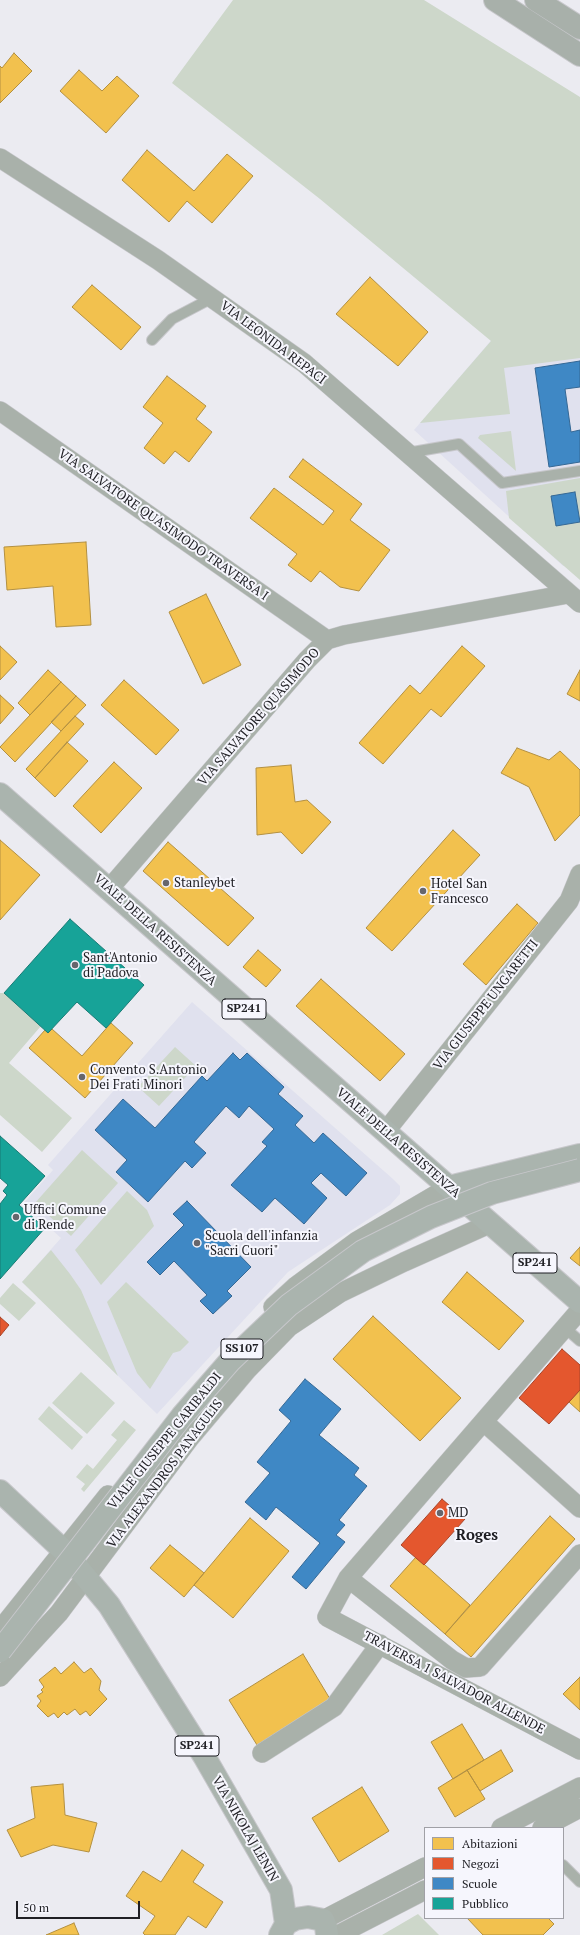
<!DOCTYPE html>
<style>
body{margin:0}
#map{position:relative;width:580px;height:1935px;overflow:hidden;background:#ebebf1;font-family:"PT Serif",serif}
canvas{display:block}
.legend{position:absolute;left:424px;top:1827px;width:140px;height:92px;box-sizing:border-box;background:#f6f6fd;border:1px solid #a0a0a6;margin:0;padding:5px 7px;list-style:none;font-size:12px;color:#1f1f24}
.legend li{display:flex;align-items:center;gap:8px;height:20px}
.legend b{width:20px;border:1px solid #a0a0a6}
.scale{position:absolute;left:16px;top:1901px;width:124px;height:18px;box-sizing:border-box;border:2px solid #1f1f24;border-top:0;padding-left:5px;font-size:12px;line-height:14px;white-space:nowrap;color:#1f1f24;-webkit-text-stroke:3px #f6f6fd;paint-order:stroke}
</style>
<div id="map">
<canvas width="580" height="1935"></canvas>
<ul class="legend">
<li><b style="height:11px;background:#f2c14e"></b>Abitazioni</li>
<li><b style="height:11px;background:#e4572e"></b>Negozi</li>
<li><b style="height:11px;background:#3f88c5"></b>Scuole</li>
<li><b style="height:11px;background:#17a398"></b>Pubblico</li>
</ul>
<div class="scale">50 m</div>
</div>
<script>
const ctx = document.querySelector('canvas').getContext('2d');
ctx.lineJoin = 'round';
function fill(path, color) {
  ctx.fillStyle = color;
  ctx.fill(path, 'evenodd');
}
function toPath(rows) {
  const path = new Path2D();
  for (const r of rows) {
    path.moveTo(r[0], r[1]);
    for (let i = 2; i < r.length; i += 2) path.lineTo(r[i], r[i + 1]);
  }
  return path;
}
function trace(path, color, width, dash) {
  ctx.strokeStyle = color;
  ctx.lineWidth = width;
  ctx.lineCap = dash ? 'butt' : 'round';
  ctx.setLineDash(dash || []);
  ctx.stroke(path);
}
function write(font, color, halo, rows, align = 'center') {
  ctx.font = font + ' "PT Serif",serif';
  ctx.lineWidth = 4;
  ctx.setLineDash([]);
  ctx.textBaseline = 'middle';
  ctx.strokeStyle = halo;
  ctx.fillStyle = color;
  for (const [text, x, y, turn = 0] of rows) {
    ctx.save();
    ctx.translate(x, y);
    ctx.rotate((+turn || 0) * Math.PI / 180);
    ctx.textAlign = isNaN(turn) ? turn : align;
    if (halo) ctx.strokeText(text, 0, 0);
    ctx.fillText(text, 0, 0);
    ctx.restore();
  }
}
fill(toPath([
 [580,237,580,564,563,566,414,430],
 [192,1002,393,1179,400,1186,400,1194,390,1205,288,1272,157,1414,22,1282,61,1238,23,1204,53,1170,48,1165]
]), '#e0e1ee');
fill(toPath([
 [233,0,424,0,580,97,580,358,504,368,510,414,420,423,491,341,320,199,172,83],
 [511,431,516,471,478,438,480,435],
 [580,478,580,580,509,518,506,491],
 [0,993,4,993,41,1026,9,1063,72,1118,42,1152,0,1115],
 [175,1047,196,1066,159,1106,138,1087],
 [82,1150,118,1183,71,1236,35,1203],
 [127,1191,147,1210,154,1226,101,1285,75,1250],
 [51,1250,70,1274,81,1290,118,1376,22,1282],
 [126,1282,189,1342,180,1351,173,1353,150,1389,137,1373,107,1302],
 [13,1283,36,1303,19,1321,0,1304,0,1298],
 [81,1372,115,1403,87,1434,52,1403],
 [49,1406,83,1437,72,1450,38,1419],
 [124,1420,136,1430,84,1492,81,1489,85,1484,76,1477,87,1464,93,1469,117,1440,111,1435],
 [418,1914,439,1935,382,1935]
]), '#cdd7ca');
const homes = toPath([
 [14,53,32,71,0,103,0,66,2,68,14,53],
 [79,70,102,91,117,76,139,96,106,133,60,91,79,70],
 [147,150,194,191,227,154,253,176,212,223,187,201,169,222,122,180,147,150],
 [370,277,428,332,398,366,336,314,370,277],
 [92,285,141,327,121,350,72,307,92,285],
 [167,376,206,406,196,419,212,432,189,462,175,451,164,464,144,448,163,423,143,407,167,376],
 [303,459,362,504,350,520,390,550,359,591,340,587,320,571,311,582,288,565,297,554,250,518,274,488,323,525,334,511,289,477,303,459],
 [86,542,91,625,56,627,53,586,7,590,4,547,86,542],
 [206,594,241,665,203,684,169,612,206,594],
 [0,646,17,662,0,680,0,646],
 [462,646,485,666,441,717,431,709,383,764,359,743,410,685,420,694,462,646],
 [48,670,61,682,30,715,18,703,48,670],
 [580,670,580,701,567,694,580,670],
 [124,680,179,730,156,755,101,705,124,680],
 [61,682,76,696,15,762,0,747,61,682],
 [0,695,14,708,0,724,0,695],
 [76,696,86,705,61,731,51,722,76,696],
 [75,716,84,724,35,778,26,769,75,716],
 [67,742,88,761,55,797,35,778,67,742],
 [517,748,549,760,560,751,580,770,580,815,555,841,529,787,501,773,517,748],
 [114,762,142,788,101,833,73,806,114,762],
 [291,765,295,802,307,800,331,822,302,854,281,832,257,835,256,768,291,765],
 [453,830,480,855,392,951,366,928,453,830],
 [0,840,40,875,0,920,0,840],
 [168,842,254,918,228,946,143,871,168,842],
 [517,904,538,923,486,985,463,964,517,904],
 [258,950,281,970,266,987,243,967,258,950],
 [321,979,405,1054,380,1081,296,1006,321,979],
 [111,1023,133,1043,85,1098,29,1048,45,1030,48,1033,52,1029,82,1056,111,1023],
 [580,1247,580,1266,570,1258,580,1247],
 [467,1272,524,1321,499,1350,442,1302,467,1272],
 [373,1316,461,1398,420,1441,333,1359,373,1316],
 [580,1390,580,1412,569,1402,580,1390],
 [550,1516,575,1539,471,1657,445,1634,550,1516],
 [250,1518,289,1551,233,1618,194,1585,250,1518],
 [170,1545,204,1573,184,1597,150,1568,170,1545],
 [416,1557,470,1605,445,1634,390,1586,416,1557],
 [303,1654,330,1699,257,1745,229,1700,303,1654],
 [74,1662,84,1673,91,1668,101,1681,99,1690,107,1699,90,1716,86,1711,80,1715,75,1709,67,1715,64,1712,58,1718,54,1713,48,1717,37,1706,41,1701,37,1696,43,1692,41,1690,44,1687,39,1680,55,1667,61,1674,74,1662],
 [580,1677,580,1710,563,1694,580,1677],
 [462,1724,484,1760,453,1779,431,1742,462,1724],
 [501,1750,513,1771,480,1791,467,1770,501,1750],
 [467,1770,485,1799,455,1817,438,1788,467,1770],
 [63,1784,65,1815,97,1823,89,1852,53,1845,21,1857,7,1830,35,1818,31,1787,63,1784],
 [362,1787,389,1831,339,1862,312,1818,362,1787],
 [182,1850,204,1865,193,1882,223,1902,206,1928,188,1916,175,1935,145,1935,143,1933,155,1916,126,1896,143,1871,161,1882,182,1850],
 [467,1918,548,1918,554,1924,543,1935,483,1935,467,1918],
 [74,1923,79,1935,46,1935,74,1923]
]);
fill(homes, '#f2c14e');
trace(homes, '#b39041', 1);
const shops = toPath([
 [0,1317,9,1325,0,1336,0,1317],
 [562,1349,580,1365,580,1390,549,1424,519,1398,562,1349],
 [442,1499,465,1519,424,1565,401,1545,442,1499]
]);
fill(shops, '#e4572e');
trace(shops, '#a9462b', 1);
const schools = toPath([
 [580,361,580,387,565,389,571,432,580,430,580,462,549,467,535,368,580,361],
 [575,492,580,522,556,526,551,496,575,492],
 [233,1053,240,1060,247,1053,284,1087,278,1094,303,1116,295,1125,314,1143,323,1133,367,1173,346,1196,321,1173,311,1183,327,1198,304,1224,275,1198,262,1212,231,1185,267,1146,262,1142,274,1129,249,1106,239,1118,226,1106,194,1142,206,1153,192,1168,185,1161,148,1202,116,1172,127,1160,95,1130,123,1099,155,1128,202,1076,207,1081,233,1053],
 [187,1201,251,1267,227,1291,232,1296,213,1314,200,1301,207,1295,174,1261,160,1275,147,1262,184,1225,173,1214,187,1201],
 [305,1379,341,1409,319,1435,359,1468,354,1475,367,1486,339,1520,345,1525,336,1535,345,1542,306,1589,292,1577,320,1543,276,1507,266,1520,245,1502,270,1473,257,1462,291,1421,279,1410,305,1379]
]);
fill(schools, '#3f88c5');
trace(schools, '#356895', 1);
const public = toPath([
 [70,919,144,985,106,1028,77,1002,48,1033,4,993,70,919],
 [0,1136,45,1176,19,1205,45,1228,0,1279,0,1204,7,1195,3,1191,8,1185,0,1178,0,1136]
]);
fill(public, '#17a398');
trace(public, '#197b75', 1);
const lane = toPath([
 [152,340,172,319,212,298],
 [407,453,459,444,502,483,580,471],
 [565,1328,580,1341],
 [563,1865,580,1882]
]);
const street = toPath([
 [0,158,158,260,304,363,580,603],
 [0,411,327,640],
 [109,889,307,660,327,640,344,635,568,594],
 [385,1132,569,901,580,874],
 [273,1307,296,1286,357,1241,449,1187],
 [580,1310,348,1578,327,1617,580,1750],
 [484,1422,580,1508],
 [348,1578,452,1660,466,1668,480,1667,580,1554],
 [0,1630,108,1495],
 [0,1677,59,1613,189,1439,248,1369,289,1327,340,1293,404,1262,489,1224],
 [262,1753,334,1707,380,1644],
 [501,1828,580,1787],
 [542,1828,580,1808],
 [323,1920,425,1867],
 [338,1935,425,1890]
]);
const secondary = toPath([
 [495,0,580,55],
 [536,0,580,28]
]);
const primary = toPath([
 [0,794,580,1302],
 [449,1187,580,1155],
 [0,1491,63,1550,109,1605,204,1756,281,1890,286,1924],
 [280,1935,286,1924,295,1919,308,1917,323,1920,326,1927,327,1935]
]);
trace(lane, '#c7c7cb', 12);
trace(street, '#c7c7cb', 20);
trace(secondary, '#c7c7cb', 24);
trace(primary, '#c7c7cb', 24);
trace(lane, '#a9b1aa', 10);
trace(street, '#a9b1aa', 19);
trace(secondary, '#a8b0aa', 22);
trace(primary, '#aab4ae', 22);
const primaryBridge = toPath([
 [0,1651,182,1416,230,1361,289,1305,363,1251,431,1217,492,1193,580,1170]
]);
trace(primaryBridge, '#c7c7cb', 24, []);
trace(primaryBridge, '#aab4ae', 22);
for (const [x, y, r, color] of [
 [166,883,4,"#66666c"],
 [423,891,4,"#66666c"],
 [75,965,4,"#66666c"],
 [82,1077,4,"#66666c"],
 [16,1217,4,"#66666c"],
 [197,1243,4,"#66666c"],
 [440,1513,4,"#66666c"]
]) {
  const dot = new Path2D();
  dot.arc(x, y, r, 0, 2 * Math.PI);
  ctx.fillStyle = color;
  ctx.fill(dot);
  trace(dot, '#f6f6fd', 1.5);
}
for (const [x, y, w] of [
 [244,1009,44],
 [535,1263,44],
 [242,1349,42],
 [197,1746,44]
]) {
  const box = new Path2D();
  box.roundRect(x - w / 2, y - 10, w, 20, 3);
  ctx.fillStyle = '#f6f6fd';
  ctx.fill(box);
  trace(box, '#1f1f24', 1);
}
write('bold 12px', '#1f1f24', null, [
 ["SP241",244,1009],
 ["SP241",535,1263],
 ["SS107",242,1349],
 ["SP241",197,1746]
]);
write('13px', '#1f1f24', '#f6f6fd', [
 ["VIA LEONIDA REPACI",273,343,37],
 ["VIA SALVATORE QUASIMODO TRAVERSA I",163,525,35],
 ["VIA SALVATORE QUASIMODO",259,717,-49],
 ["VIALE DELLA RESISTENZA",155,930,42],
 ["VIA GIUSEPPE UNGARETTI",486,1005,-52],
 ["VIALE DELLA RESISTENZA",398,1143,41],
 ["VIALE GIUSEPPE GARIBALDI",165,1441,-51],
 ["VIA ALEXANDROS PANAGULIS",165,1474,-53],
 ["TRAVERSA 1 SALVADOR ALLENDE",454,1683,28],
 ["VIA NIKOLAJ LENIN",245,1829,60]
]);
write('13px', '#1f1f24', '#f6f6fd', [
 ["Stanleybet",174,883],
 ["Hotel San",431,884],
 ["Francesco",431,899],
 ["Sant'Antonio",83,958],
 ["di Padova",83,973],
 ["Convento S.Antonio",90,1070],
 ["Dei Frati Minori",90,1085],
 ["Uffici Comune",24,1210],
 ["di Rende",24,1225],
 ["Scuola dell'infanzia",205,1236],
 ["\"Sacri Cuori\"",205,1251],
 ["MD",448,1513]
], 'left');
write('bold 15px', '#1f1f24', '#f6f6fd', [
 ["Roges",477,1536]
]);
</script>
